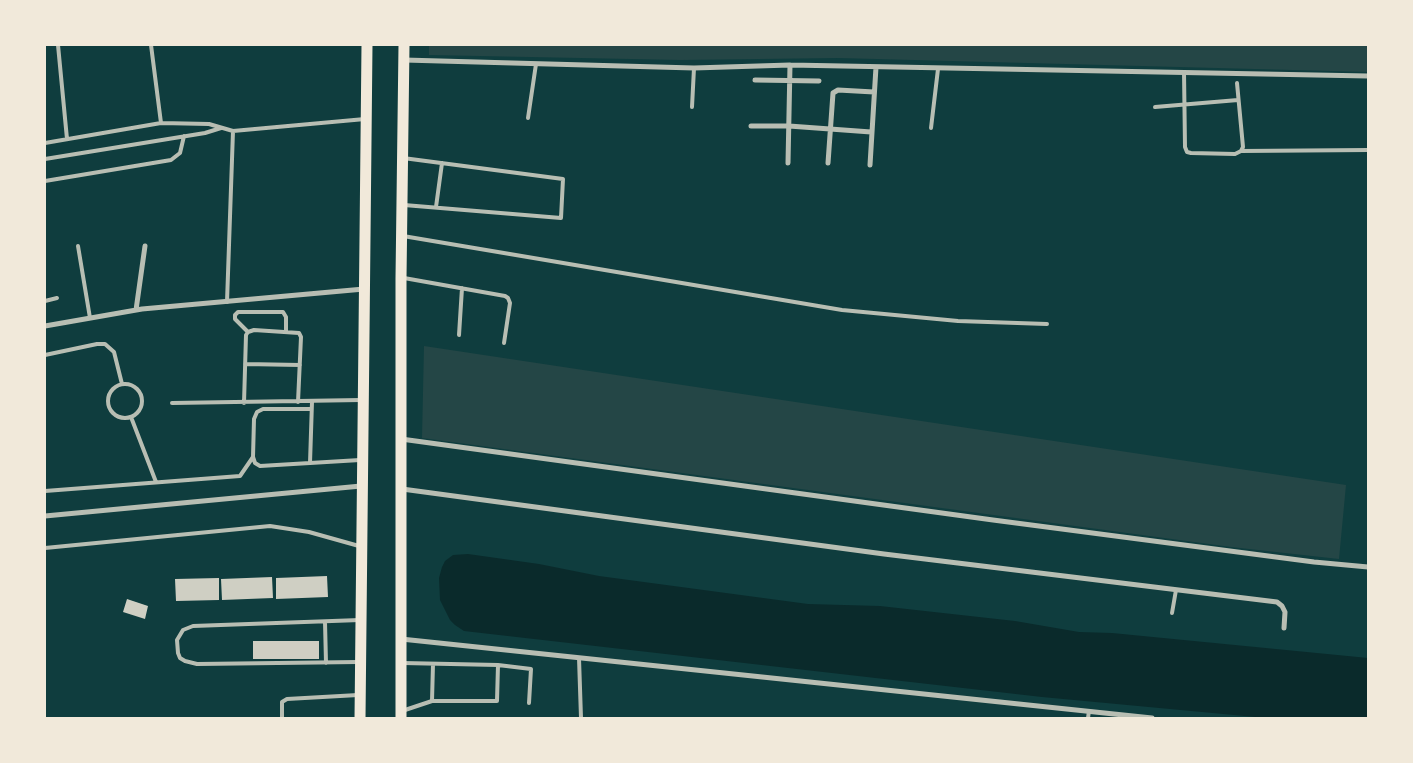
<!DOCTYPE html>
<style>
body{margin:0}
#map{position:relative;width:1413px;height:763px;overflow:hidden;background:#0f3d3e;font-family:"Archivo Narrow",sans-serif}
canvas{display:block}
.frame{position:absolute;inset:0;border:46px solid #f1e9da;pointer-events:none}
</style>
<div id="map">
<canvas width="1413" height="763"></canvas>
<div class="frame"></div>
</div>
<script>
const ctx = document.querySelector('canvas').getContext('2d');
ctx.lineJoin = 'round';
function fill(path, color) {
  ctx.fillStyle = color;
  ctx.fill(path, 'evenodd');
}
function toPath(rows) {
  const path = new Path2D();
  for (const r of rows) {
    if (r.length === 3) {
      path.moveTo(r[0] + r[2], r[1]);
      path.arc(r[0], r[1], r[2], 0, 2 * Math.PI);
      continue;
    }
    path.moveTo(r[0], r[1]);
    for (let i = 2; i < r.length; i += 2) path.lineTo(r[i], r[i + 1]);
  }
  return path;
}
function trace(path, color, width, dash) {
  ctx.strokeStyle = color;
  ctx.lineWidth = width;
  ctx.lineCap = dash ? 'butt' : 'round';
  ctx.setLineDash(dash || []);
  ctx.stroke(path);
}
fill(toPath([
 [429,45,1368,45,1368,72,838,58,681,60,429,55],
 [424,346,1346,485,1339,559,1231,547,422,438]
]), '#244646');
fill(toPath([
 [468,554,539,564,599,576,808,604,880,606,1015,621,1079,632,1112,633,1368,658,1368,718,1266,718,1042,697,464,631,455,625,450,620,440,600,439,578,442,567,445,561,453,555]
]), '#0a2a2b');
fill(toPath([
 [327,576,328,597,276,599,276,578],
 [272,577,273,598,222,600,221,579],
 [219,578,219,600,176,601,175,579],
 [127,599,148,606,145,619,123,612],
 [253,641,319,641,319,659,253,659]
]), '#cfcfc3');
trace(toPath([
 [58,45,67,139],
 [151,45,161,123],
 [1184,72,1185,147,1187,152,1191,153,1235,154,1241,151,1243,147,1237,83],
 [692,107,694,68],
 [1155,107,1238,100],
 [528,118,536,64],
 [931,128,938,69],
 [45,143,161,123,209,124,233,131,365,119],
 [1241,151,1368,150],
 [403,158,563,179,561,218,404,205],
 [45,159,205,133,221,128],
 [45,181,171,160,180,153,184,136],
 [436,207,442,163],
 [403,236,842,310,958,321,1047,324],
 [78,246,90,318],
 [404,278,505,296,508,298,510,303,504,343],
 [45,301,57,298],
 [227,302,233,131],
 [248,332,235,319,235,315,238,312,283,312,286,317,286,331],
 [459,335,462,288],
 [45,355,97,344,105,344,114,352,122,384],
 [245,364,300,365],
 [125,401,17],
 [172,403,361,400],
 [244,403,246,335,248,332,254,330,299,333,301,337,298,402],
 [311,409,263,409,257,412,254,419,253,457,255,463,260,466,360,460],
 [131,417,156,482],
 [310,463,312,402],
 [45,491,240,476,253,457],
 [45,548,270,526,309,532,359,546],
 [1172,613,1176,590],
 [325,622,326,663],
 [579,658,581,718],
 [358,662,197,664,185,661,180,658,178,653,177,640,183,630,193,626,360,620],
 [498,665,531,669,529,703],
 [432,701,433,664],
 [402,711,432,701,497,701,498,665,403,663],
 [282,718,282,702,287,699,358,695],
 [1088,718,1089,711]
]), '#b8beb3', 4);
trace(toPath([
 [404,60,694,68,790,65,1368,76],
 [755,80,819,81],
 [751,126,789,126,871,132],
 [788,163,790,65],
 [828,163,833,93,838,90,874,92],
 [870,165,876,67],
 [136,310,145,246],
 [45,326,142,309,364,289],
 [401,439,993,520,1314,562,1368,567],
 [402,489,884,554,1277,602,1282,606,1285,612,1284,628],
 [45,516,361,486],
 [401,639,1152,718]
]), '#b8beb3', 5);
trace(toPath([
 [360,718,367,45],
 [401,718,401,278,404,45]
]), '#f1e9da', 11);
</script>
